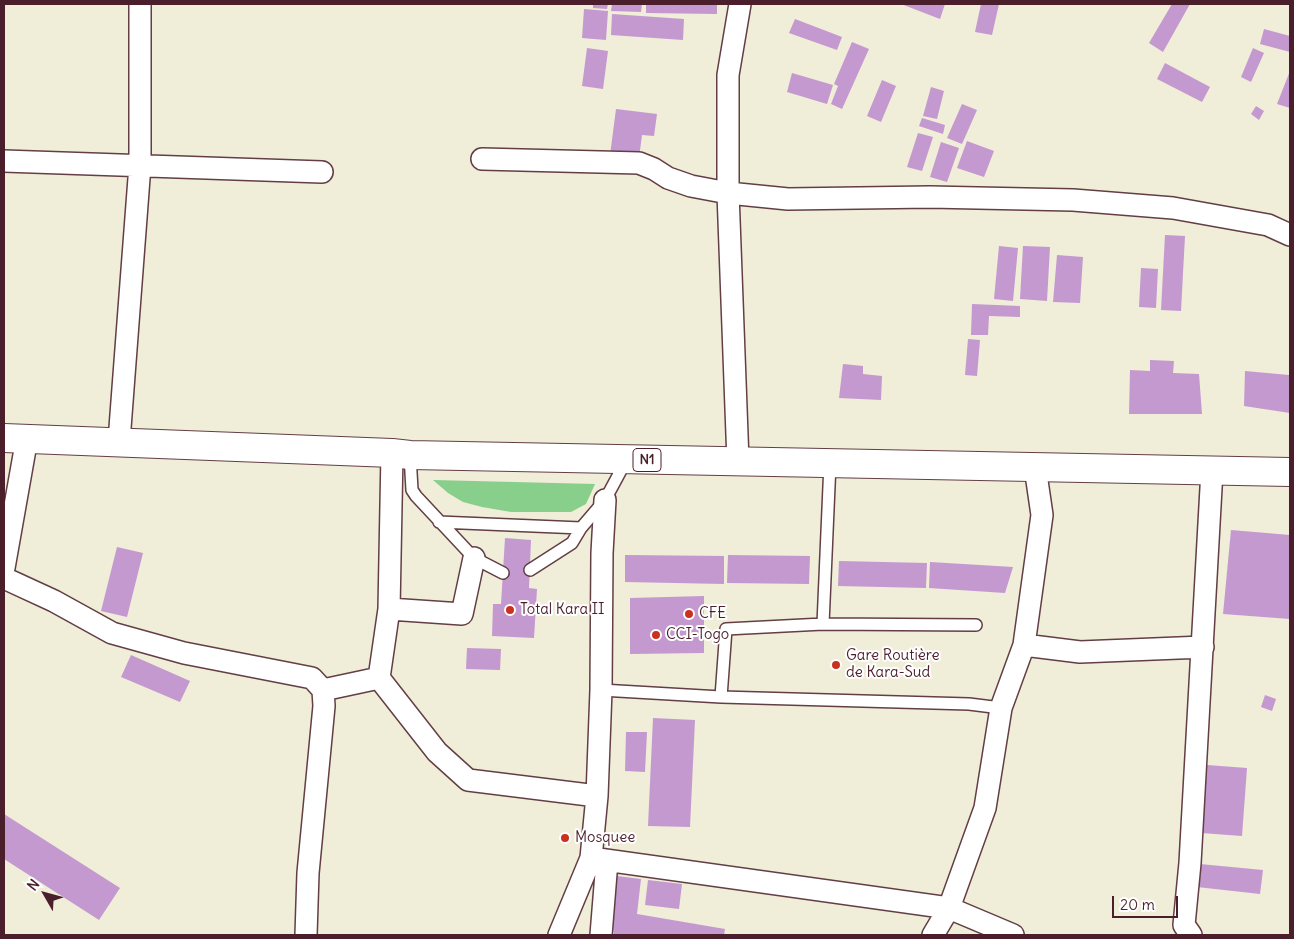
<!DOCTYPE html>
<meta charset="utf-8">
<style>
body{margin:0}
#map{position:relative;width:1294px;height:939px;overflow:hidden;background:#f0edd8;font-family:Delius,sans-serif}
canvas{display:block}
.frame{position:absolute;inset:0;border:5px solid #4a1f2b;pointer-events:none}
.north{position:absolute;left:20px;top:869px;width:50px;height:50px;-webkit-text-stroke:4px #fff;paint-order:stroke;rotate:308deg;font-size:14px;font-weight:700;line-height:20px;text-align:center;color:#4a1f2b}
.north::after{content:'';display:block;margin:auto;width:18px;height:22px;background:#4a1f2b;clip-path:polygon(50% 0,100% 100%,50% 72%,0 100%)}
.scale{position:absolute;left:1112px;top:896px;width:66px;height:22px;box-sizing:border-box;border:2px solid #4a1f2b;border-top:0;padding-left:6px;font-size:15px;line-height:18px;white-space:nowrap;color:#4a1f2b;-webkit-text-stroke:4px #fff;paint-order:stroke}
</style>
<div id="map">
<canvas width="1294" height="939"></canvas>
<div class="frame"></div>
<div class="north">N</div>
<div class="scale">20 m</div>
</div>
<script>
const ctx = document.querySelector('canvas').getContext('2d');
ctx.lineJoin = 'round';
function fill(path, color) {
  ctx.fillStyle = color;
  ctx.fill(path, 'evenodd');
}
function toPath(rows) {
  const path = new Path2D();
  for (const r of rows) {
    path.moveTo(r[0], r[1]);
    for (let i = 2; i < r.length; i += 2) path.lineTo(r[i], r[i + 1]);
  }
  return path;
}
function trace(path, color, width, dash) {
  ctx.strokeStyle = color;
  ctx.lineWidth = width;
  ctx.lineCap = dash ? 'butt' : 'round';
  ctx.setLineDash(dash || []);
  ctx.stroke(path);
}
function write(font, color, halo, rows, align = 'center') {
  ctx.font = font + ' Delius,sans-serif';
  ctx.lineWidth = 4;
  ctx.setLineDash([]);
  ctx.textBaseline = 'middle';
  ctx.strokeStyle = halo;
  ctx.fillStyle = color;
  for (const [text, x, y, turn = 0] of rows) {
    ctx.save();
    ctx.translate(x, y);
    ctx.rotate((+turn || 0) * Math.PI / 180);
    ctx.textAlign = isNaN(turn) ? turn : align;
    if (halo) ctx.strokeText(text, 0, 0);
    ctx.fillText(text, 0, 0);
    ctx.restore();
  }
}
fill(toPath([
 [433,480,595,484,586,504,571,512,511,512,482,507,463,502,448,493]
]), '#87cf8b');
fill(toPath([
 [593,4,608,4,607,9,593,8],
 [612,4,642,4,641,12,611,11],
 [646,4,717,4,717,14,646,13],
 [901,4,945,4,940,19],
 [981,4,999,4,992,35,975,32],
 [1172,4,1190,4,1163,52,1149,43],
 [584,9,608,11,606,40,582,38],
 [612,14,684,19,683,40,611,35],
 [795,19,842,37,837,50,789,33],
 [1264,29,1290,36,1290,52,1260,44],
 [852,42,869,49,842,109,831,104,838,86,834,84],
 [587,48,608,51,603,89,582,86],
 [1253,48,1264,53,1251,82,1241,77],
 [1165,63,1210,87,1202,102,1157,79],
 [1290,71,1290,108,1277,104],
 [792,73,833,85,827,104,787,92],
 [882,80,896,86,881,122,867,116],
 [931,87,944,91,937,119,923,116],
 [962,104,977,110,962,144,947,138],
 [1256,106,1264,111,1259,120,1251,114],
 [616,109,657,114,654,136,642,135,639,158,610,155],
 [922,118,945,125,943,134,919,126],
 [918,133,933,137,922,171,907,167],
 [967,141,994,151,984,177,957,168],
 [941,142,959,148,947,182,930,177],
 [1165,235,1185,236,1181,311,1161,310],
 [999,246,1018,248,1013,301,994,299],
 [1023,246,1050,247,1047,301,1020,299],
 [1057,255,1083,257,1080,303,1053,302],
 [1141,268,1158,269,1156,308,1139,307],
 [972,304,1020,306,1020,317,989,316,988,335,971,335],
 [968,339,980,340,977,376,965,375],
 [1150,360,1174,361,1173,373,1199,374,1202,414,1129,414,1130,370,1150,371],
 [843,364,863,366,863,374,882,376,881,400,839,398],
 [1245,371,1289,375,1290,413,1244,406],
 [1231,530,1290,535,1290,619,1223,614],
 [505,538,531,540,529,588,537,589,534,638,492,636,493,604,501,604],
 [117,547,143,553,127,617,101,611],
 [625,555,724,556,724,584,625,582],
 [728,555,810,556,809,584,727,583],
 [839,561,927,563,926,588,838,586],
 [930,562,1013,567,1005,593,929,588],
 [704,596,704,653,630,654,630,598],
 [467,648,501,649,500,670,466,669],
 [131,655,190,681,180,702,121,677],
 [1265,695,1276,699,1272,711,1261,707],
 [653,718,695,720,690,827,648,826],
 [626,732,647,732,645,772,625,771],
 [1207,765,1247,768,1242,836,1201,833],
 [4,814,120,888,99,920,4,859],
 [1200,864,1263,870,1260,894,1197,887],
 [617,876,641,879,637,914,725,929,724,935,614,935,613,927],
 [648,880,682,884,679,909,645,905]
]), '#c399d0');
const lane = toPath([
 [410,455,412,490,416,496,474,558,503,573],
 [439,522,581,528],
 [530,570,572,543,581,528,605,500,626,461],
 [823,624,830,463],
 [601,690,721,697,969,704,1001,708],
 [721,697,726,629,823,624,976,625]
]);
const street = toPath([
 [482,159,639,163,654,169,668,178,691,186,728,193,788,199,930,197,1073,200,1173,208,1268,225,1290,235],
 [4,161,322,172],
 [119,441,140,165,140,4],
 [392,453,389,609,379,678,437,752,468,780,597,796],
 [738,462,728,193,728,75,740,4],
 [4,568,27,438],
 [4,578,54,601,112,633,184,653,312,678,323,690,324,706,308,873,306,935],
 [389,609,462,614,474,558],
 [1024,645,1080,652,1203,647],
 [323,690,379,678],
 [591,858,949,908,1013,935],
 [559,935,591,858,597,796,601,690,602,553,605,500],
 [601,935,607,861],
 [933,935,949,908,985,808,1001,708,1024,645,1042,515,1035,467],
 [1191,935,1184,925,1190,863,1212,470]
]);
const highway = toPath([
 [4,438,392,453,410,455,1290,472]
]);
trace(lane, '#633e45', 14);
trace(street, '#633e45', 24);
trace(highway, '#633e45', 30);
trace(lane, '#fff', 11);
trace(street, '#fff', 21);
trace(highway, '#fff', 28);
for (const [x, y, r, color] of [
 [510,610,5,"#c8321e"],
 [689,614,5,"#c8321e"],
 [656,635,5,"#c8321e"],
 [836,665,5,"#c8321e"],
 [565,838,5,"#c8321e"]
]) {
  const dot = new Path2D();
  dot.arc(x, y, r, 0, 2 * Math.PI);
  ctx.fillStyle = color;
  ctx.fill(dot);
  trace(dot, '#fff', 2);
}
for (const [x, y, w] of [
 [647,460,28]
]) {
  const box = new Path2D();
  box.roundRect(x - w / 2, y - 11.5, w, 23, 4);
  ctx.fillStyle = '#fff';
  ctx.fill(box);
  trace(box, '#4a1f2b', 1);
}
write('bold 14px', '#4a1f2b', null, [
 ["N1",647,460]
]);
write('15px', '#4a1f2b', '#fff', [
 ["Total Kara II",520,610],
 ["CFE",699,614],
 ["CCI-Togo",666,635],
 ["Gare Routière",846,656],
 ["de Kara-Sud",846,673],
 ["Mosquee",575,838]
], 'left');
</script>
